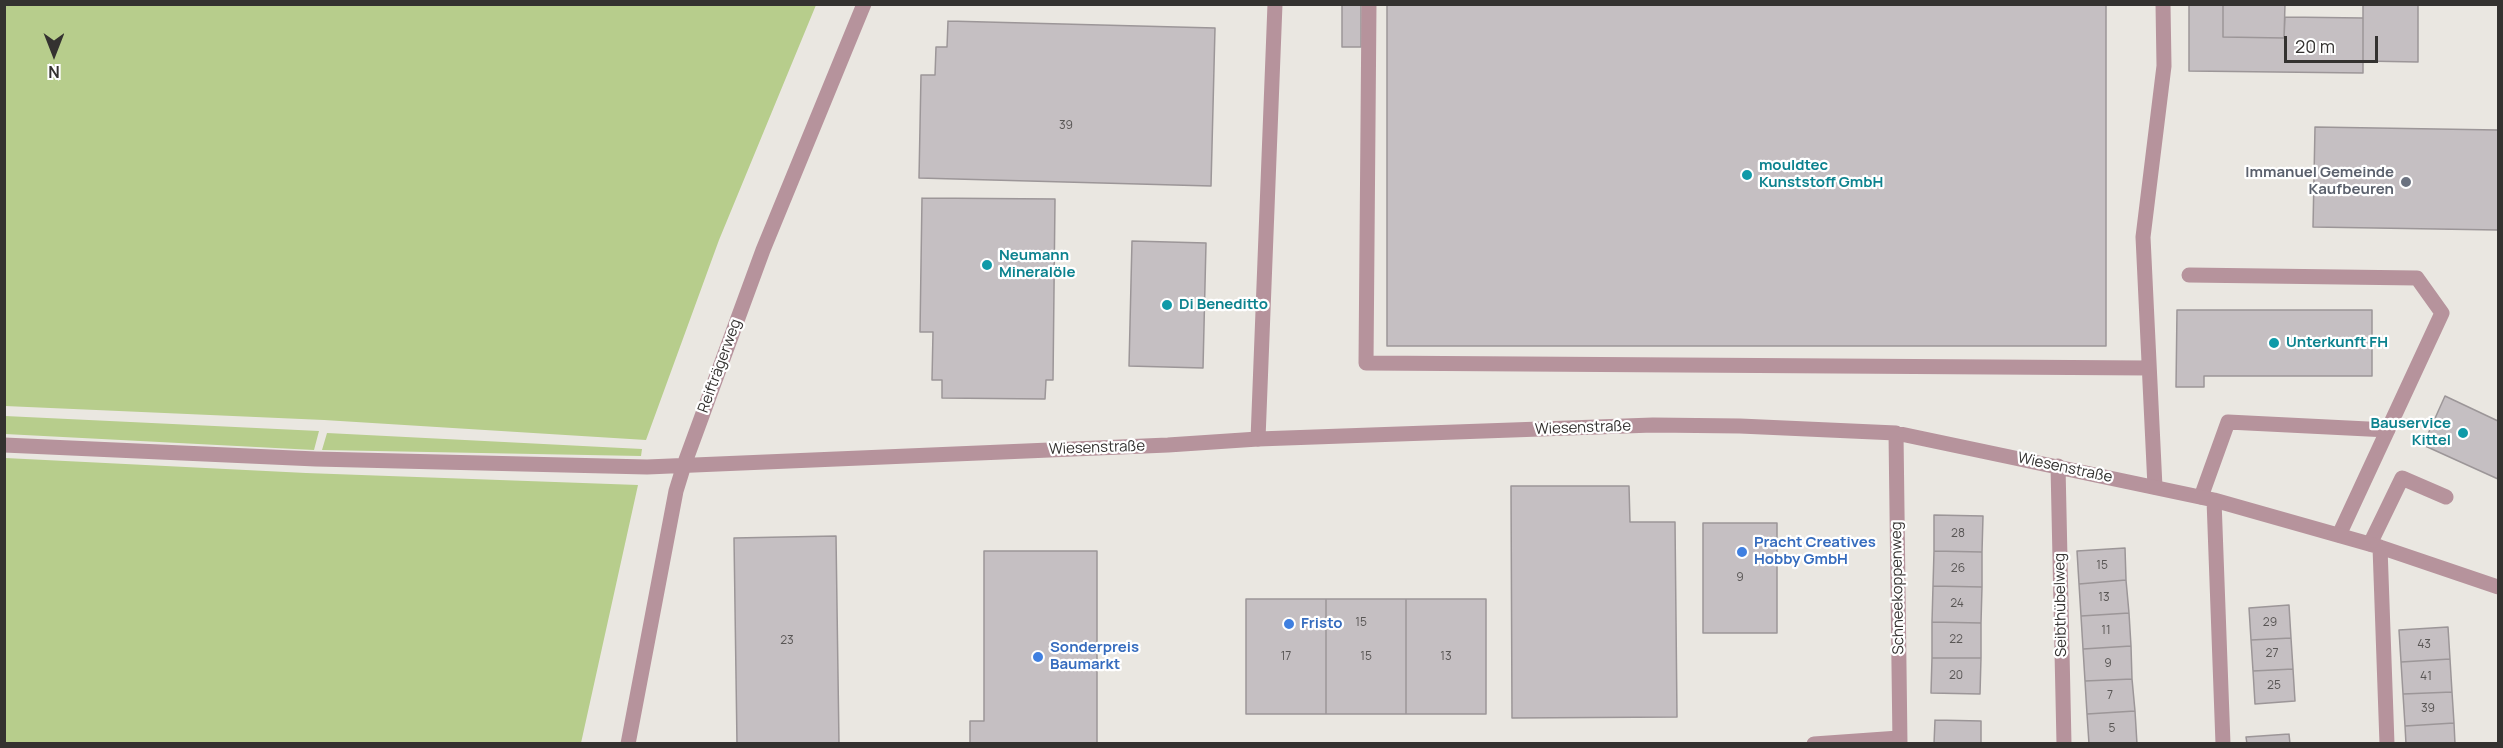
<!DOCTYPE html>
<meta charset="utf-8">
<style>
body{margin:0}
#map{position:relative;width:2503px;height:748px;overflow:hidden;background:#eae7e1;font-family:Manrope,sans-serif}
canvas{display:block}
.frame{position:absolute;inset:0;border:6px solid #343230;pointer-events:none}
.north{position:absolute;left:24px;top:24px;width:60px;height:60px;-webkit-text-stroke:4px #fff;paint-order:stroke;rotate:180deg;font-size:16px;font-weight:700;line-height:24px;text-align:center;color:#343230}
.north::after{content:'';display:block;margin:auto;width:21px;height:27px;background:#343230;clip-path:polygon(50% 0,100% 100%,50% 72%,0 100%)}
.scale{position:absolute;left:2284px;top:36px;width:94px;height:27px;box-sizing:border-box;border:3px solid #343230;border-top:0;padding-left:8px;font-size:18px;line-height:21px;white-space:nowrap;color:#343230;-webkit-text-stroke:4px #fff;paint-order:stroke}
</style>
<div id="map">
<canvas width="2503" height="748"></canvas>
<div class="frame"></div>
<div class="north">N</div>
<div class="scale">20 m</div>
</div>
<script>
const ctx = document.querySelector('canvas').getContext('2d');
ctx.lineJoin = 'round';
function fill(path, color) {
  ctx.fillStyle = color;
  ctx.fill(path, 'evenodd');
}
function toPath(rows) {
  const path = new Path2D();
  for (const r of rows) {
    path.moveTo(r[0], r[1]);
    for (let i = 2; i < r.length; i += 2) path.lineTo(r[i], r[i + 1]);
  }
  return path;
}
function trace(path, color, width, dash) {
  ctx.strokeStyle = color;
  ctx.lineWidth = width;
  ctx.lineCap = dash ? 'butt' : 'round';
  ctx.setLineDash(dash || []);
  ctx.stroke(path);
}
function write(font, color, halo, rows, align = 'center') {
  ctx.font = font + ' Manrope,sans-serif';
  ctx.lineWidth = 4.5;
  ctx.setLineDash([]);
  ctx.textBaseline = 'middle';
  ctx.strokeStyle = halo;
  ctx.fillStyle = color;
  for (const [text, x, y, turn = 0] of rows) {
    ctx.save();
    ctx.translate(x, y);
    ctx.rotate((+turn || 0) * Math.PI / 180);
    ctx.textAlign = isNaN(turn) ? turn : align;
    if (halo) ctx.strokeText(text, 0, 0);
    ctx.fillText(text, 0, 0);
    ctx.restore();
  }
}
fill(toPath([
 [5,4,816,4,816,5,719,240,646,440,324,420,5,406],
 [5,416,319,431,314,450,5,434],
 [327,433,642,449,641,456,322,450],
 [5,458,306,473,638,485,581,743,5,743]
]), '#b7cd8c');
const building = toPath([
 [1342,4,1361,4,1361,47,1342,47,1342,4],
 [1387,4,2106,4,2106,346,1387,346,1387,4],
 [2189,4,2223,4,2223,37,2284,38,2285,17,2363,18,2363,73,2189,71,2189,4],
 [2223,4,2285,4,2284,38,2223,37,2223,4],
 [2363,4,2418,4,2418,62,2363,61,2363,4],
 [948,21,1215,28,1211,186,919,178,921,75,935,75,936,47,947,47,948,21],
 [2315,127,2498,130,2498,230,2313,227,2315,127],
 [922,198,1055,199,1053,380,1046,380,1045,399,942,398,942,380,932,380,933,332,920,332,922,198],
 [1132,241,1206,243,1203,368,1129,366,1132,241],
 [2177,310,2372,310,2372,376,2204,376,2204,387,2176,387,2177,310],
 [2445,396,2498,421,2498,479,2423,445,2445,396],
 [1511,486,1629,486,1630,522,1675,522,1677,717,1512,718,1511,486],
 [1934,515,1983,516,1982,552,1934,551,1934,515],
 [1703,523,1777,523,1777,633,1703,633,1703,523],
 [836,536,839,744,737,744,734,538,836,536],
 [2125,548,2126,580,2079,584,2077,551,2125,548],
 [984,551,1097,551,1097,744,970,744,970,721,984,721,984,551],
 [1934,551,1982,552,1982,587,1933,586,1934,551],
 [2126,580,2129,613,2081,616,2079,584,2126,580],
 [1933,586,1982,587,1981,623,1932,622,1933,586],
 [1246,599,1326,599,1326,714,1246,714,1246,599],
 [1326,599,1406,599,1406,714,1326,714,1326,599],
 [1406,599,1486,599,1486,714,1406,714,1406,599],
 [2289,605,2291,638,2251,640,2249,608,2289,605],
 [2129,613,2131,646,2083,649,2081,616,2129,613],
 [1932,622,1981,623,1981,658,1932,658,1932,622],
 [2448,627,2450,659,2401,662,2399,630,2448,627],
 [2291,638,2293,669,2253,671,2251,640,2291,638],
 [2131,646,2132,679,2085,681,2083,649,2131,646],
 [1932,658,1981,658,1980,694,1931,693,1932,658],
 [2450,659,2452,692,2403,694,2401,662,2450,659],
 [2293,669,2295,701,2255,704,2253,671,2293,669],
 [2132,679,2135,711,2087,714,2085,681,2132,679],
 [2452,692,2454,723,2405,726,2403,694,2452,692],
 [2135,711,2137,744,2089,744,2087,714,2135,711],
 [1935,720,1981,721,1981,744,1934,744,1935,720],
 [2454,723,2455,744,2406,744,2405,726,2454,723],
 [2289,734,2290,744,2247,744,2246,737,2289,734]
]);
fill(building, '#c5bfc2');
trace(building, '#9c9698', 1.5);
trace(toPath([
 [1369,4,1366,363,2149,368],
 [2189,275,2417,278,2442,313,2339,535],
 [1258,439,1275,4],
 [2155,487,2143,237,2164,66,2163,4],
 [2201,497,2228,422,2388,430],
 [2370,544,2402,478,2446,497],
 [1814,744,1899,738]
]), '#b6939c', 15);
trace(toPath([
 [1896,433,1900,744],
 [4,445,316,459,647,467,1168,445,1258,439,1653,425,1740,426,1896,433,2214,500,2380,547,2498,587],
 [2058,466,2064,744],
 [2214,500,2223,744],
 [2380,547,2387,744],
 [628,744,676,491,684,465,763,250,864,4]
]), '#b6939c', 15);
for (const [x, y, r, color] of [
 [1747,175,6,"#0f9aa8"],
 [2406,182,6,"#6b7280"],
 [987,265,6,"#0f9aa8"],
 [1167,305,6,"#0f9aa8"],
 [2274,343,6,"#0f9aa8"],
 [2463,433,6,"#0f9aa8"],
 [1742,552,6,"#3f7fe0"],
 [1289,624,6,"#3f7fe0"],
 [1038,657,6,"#3f7fe0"]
]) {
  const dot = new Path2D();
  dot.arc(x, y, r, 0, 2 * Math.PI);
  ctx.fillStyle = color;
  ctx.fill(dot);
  trace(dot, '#fff', 2);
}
write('12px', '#585554', null, [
 ["39",1066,126],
 ["28",1958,534],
 ["15",2102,566],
 ["26",1958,569],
 ["9",1740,578],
 ["13",2104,598],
 ["24",1957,604],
 ["15",1361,623],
 ["29",2270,623],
 ["11",2106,631],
 ["22",1956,640],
 ["23",787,641],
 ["43",2424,645],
 ["27",2272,654],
 ["17",1286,657],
 ["15",1366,657],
 ["13",1446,657],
 ["9",2108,664],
 ["20",1956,676],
 ["41",2426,677],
 ["25",2274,686],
 ["7",2110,696],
 ["39",2428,709],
 ["5",2112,729]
]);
write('bold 15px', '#0d838f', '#fff', [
 ["mouldtec",1759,166],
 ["Kunststoff GmbH",1759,183],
 ["Neumann",999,256],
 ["Mineralöle",999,273],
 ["Di Beneditto",1179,305],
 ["Unterkunft FH",2286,343],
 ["Bauservice",2451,424,"right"],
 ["Kittel",2451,441,"right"]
], 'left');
write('bold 15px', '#5b616d', '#fff', [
 ["Immanuel Gemeinde",2394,173],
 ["Kaufbeuren",2394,190]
], 'right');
write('15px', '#343230', '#fff', [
 ["Reifträgerweg",720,366,-70],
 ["Wiesenstraße",1583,428,-2],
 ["Wiesenstraße",1097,448,-2],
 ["Wiesenstraße",2065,468,12],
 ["Schneekoppenweg",1898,588,-91],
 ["Seibthübelweg",2061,605,-91]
]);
write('bold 15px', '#366cbe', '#fff', [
 ["Pracht Creatives",1754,543],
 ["Hobby GmbH",1754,560],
 ["Fristo",1301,624],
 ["Sonderpreis",1050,648],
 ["Baumarkt",1050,665]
], 'left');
</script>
